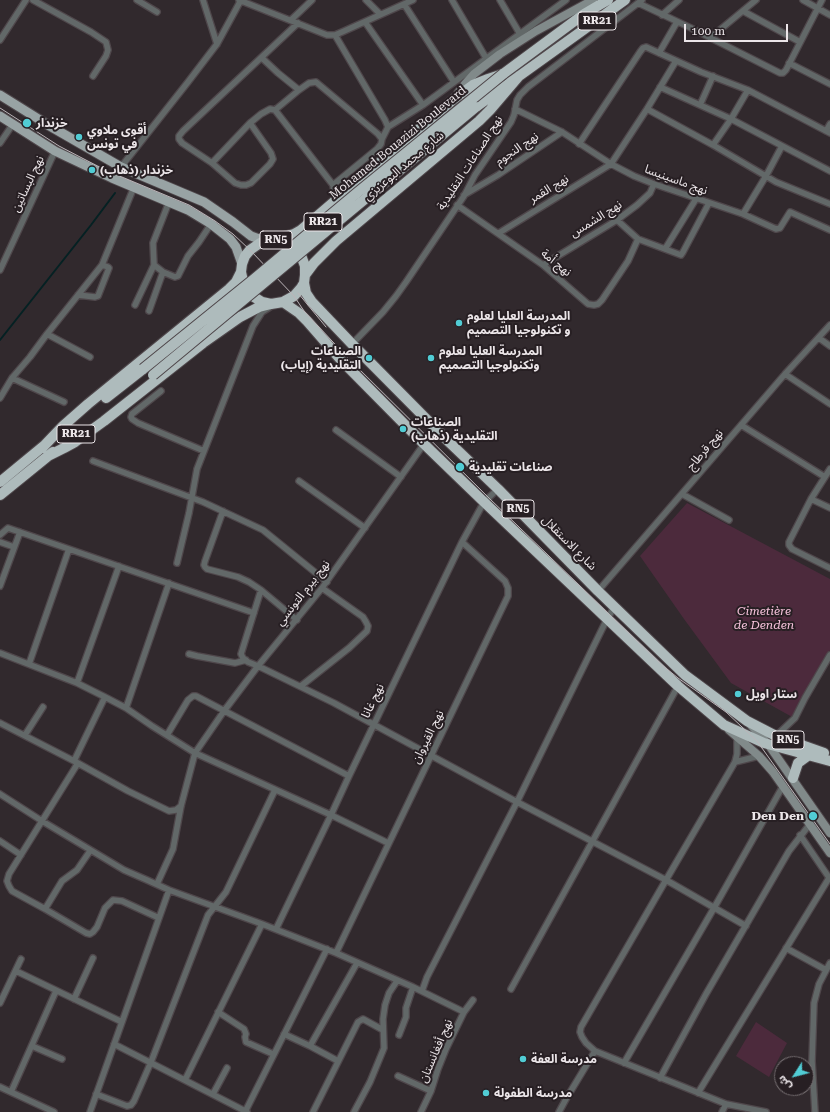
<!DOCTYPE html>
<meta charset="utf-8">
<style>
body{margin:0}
#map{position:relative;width:830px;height:1112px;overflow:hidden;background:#31292d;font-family:"Roboto Serif","Noto Sans Arabic",serif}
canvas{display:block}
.north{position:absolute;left:774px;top:1056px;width:40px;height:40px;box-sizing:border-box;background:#271f23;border:1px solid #766f72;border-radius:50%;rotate:234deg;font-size:11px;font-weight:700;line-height:16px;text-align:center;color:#ece6e9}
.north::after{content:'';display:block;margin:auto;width:14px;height:18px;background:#51ccd4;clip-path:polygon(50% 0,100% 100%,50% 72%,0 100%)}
.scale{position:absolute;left:684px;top:24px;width:104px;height:18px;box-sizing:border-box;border:2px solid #ece6e9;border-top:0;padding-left:5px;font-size:12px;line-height:14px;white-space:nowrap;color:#ece6e9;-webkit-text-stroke:3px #271f23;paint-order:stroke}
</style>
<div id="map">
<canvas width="830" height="1112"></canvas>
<div class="north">ش</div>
<div class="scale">100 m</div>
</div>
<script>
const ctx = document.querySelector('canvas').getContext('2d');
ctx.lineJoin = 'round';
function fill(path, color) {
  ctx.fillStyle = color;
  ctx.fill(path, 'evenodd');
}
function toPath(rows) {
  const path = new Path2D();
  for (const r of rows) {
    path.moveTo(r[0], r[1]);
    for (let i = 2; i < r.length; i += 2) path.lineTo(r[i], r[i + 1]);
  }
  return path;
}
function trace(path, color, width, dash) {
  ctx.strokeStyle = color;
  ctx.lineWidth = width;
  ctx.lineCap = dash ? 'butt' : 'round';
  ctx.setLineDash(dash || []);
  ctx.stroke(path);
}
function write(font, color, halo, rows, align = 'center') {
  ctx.font = font + ' "Roboto Serif","Noto Sans Arabic",serif';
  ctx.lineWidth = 4;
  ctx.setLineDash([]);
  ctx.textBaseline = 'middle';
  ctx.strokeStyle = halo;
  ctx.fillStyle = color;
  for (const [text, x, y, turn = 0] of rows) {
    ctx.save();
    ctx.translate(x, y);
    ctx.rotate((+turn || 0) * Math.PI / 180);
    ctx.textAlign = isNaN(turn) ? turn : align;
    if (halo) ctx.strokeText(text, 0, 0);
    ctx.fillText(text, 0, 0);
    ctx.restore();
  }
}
fill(toPath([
 [687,503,830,579,830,650,794,718,731,683,684,619,640,556],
 [756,1022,787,1043,769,1077,736,1056]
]), '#4c2a3c');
trace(toPath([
 [0,340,91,225,115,193]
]), '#052123', 2);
const street = toPath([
 [33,0,91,32,106,42,108,50,106,56,93,76],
 [137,0,157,12],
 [203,0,217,44],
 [239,0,327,35,335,35,342,32,413,0],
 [366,0,380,14],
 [452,0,486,58],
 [500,0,520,34],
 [803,0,830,15],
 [638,3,691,28,780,73,783,73,786,70,822,0],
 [404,4,454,82],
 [743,11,800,42],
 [662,15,679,0],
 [291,20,312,0],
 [365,22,423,105],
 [298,23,183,131,179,136,179,139,182,143,212,163,235,183,241,185,246,185,251,183,270,164,273,159,271,153,250,123,261,114,270,109,275,110,333,185,335,200],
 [335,35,385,120,388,127,382,139],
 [710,38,756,0],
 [0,40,26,0],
 [659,53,677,22],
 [262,58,278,73,299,90],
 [789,63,830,84],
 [660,87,731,119,748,90],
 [700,105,713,76],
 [515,109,562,132,611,164,634,176,654,184,743,214,776,229,780,228,790,212,830,230],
 [647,109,713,145,731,119,830,171],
 [275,110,299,90,309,83,316,82,378,134,382,139,381,144,377,149,333,185],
 [388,127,423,105,566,0],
 [826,131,830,124],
 [0,143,13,124],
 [579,144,640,52,643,48,646,47,701,72,748,90,830,133],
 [713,145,776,182,830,204],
 [212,163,250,123],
 [121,167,188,82,217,44,241,0],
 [464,195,498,175,562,132],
 [457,205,543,265,588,304,594,305,598,304,602,300,628,261,638,239,617,220],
 [743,214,766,176,782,146],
 [499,233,611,164,647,109,676,61],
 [638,239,681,255,683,252,709,203],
 [665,249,696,199],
 [154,265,163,272,175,277,178,276,188,256,199,242,211,224],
 [543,265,617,220,637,205,650,193,654,184],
 [0,270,55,151],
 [78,295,95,297,98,296,109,268,108,267,102,265],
 [135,305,154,265,153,243,169,202],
 [149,311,163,272],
 [47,334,90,357],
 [819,338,830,346],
 [352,344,383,312,396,296,406,282,464,196,475,175,511,122,514,115,517,100,520,95,528,87,642,0],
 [785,374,830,404],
 [12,378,64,402],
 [161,391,132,414,131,417,132,419,138,423,204,451],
 [0,398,12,378,30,357,47,334,102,265,134,187],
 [741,425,825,477],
 [336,430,401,477],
 [93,461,203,502,263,530,327,582],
 [830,469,811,499,789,542,789,545,792,549,830,568],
 [299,481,365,528],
 [682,494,729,520],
 [811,499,830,508],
 [223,511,205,561,204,565,205,567,207,569,238,577,249,582,261,590,297,620],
 [0,535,8,528,254,613],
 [0,542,14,547],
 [177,563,189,513,197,469,253,326,262,312,270,307],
 [0,586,20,532],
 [261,590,241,654,243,658,248,662,258,666,334,703,517,802,666,880,746,926],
 [598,591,785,374,830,325],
 [0,653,77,683,105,697,126,708,152,726,195,753,331,815,388,843],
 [189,654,197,656,235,663,246,660],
 [29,664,69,549],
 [77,683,119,566],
 [301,686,349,648,367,631,368,626,366,622,363,617,322,588],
 [126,708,169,583],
 [0,723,74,761,128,791,169,811,176,810,181,806],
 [25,735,43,707],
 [167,735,188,700,193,696,196,696,349,776],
 [776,736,795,718,805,698,830,655],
 [737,737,737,754,735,762,666,880,581,1027,580,1032,582,1037,586,1043,595,1051,726,1104,766,1112],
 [74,761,105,697],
 [735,762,759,756],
 [78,763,9,874,7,881,9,886,12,891,45,909,86,933,90,934,93,932,97,927,105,908,113,900,122,901,159,918],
 [0,794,42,821,124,870,147,880,169,890,262,924,336,953,413,987,464,1012],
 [800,835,830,879],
 [0,841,21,855],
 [157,884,173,849,181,806,195,753,224,711,258,666,322,588,424,444],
 [45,909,62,881,77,870,90,851],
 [276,929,331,815,349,776,462,542,484,502,498,489],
 [786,948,826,970],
 [336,953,508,596,508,588,505,581,462,542],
 [16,971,122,1022],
 [511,989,678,686],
 [422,991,427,977,517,802,607,619,615,606],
 [74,999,93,958],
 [0,1003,21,959],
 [218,1012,244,1029,246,1034,245,1037,246,1042,273,1054],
 [284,1034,310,1046,338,1061],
 [399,1035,406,1017,406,1008,413,987],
 [114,1044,247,1112],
 [32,1046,62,1059],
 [310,1046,357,963],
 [624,1063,714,908,783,786],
 [398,1076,431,1091],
 [660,1078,706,994,789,851,810,824],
 [185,1080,262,924],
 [0,1087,54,1112],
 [11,1092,56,991],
 [698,1093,829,878],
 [96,1094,127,1106,131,1105,134,1101,151,1062,208,915,226,892,275,790],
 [213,1094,227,1068],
 [90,1112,169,890],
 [245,1112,327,949],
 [313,1112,358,1022,363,1019,383,1030],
 [354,1112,370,1082,384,1048,383,1019,385,1005,389,993,397,981],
 [421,1112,431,1091,438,1069,446,1049,464,1012,473,1000],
 [559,1112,566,1099,595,1051],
 [722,1112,726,1104],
 [815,1112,812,1061,814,1003,819,984,830,963]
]);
const secondary = toPath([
 [458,93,465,84,474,74,500,54,536,31,593,0],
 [750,724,768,744,830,833],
 [729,730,759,756,773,772,830,853]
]);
const primary = toPath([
 [0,95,48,125,121,167,204,202,233,222,251,236,259,239,267,240],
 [0,116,55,151,112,178,188,210,211,224,230,239,236,247,242,264]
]);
const highway = toPath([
 [476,107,625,0],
 [276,239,294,234,301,230,454,99,473,85,488,79,503,74,584,14,608,0],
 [305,275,314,263,336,241,479,121,490,110,519,76],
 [304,283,306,293,312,302,352,344,450,443,498,489,598,591,685,675,747,721,776,736,824,753],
 [283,302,299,313,307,321,341,360,424,444,484,502,678,686,724,725,764,743,830,761],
 [106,398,143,369],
 [42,448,63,426,88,404,229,289,236,282,241,272],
 [48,456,64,448,75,442,104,421,203,343,240,317,259,307,271,304,283,302,294,296,301,288,304,283,305,275,305,266,302,258,297,251,291,245,283,241,275,240,267,240,260,243,250,250,245,256,242,264,241,272,243,281,247,290,254,297,262,302,271,304],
 [0,482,46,444],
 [0,495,53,452],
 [793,778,798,763,809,755]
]);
trace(street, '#4f474b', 8);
trace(secondary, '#4f474b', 10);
trace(primary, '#4f474b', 11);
trace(highway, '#4f474b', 12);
trace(street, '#626868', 5.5);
trace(secondary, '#818a8a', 8);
trace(primary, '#98a3a4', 9);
trace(highway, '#aebbbc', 10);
trace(toPath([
 [0,108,59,146,105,170,189,205,215,221,233,234,250,250,294,296,304,311,346,356,489,498,610,615,662,665,678,678,726,712,757,741,830,844],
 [298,293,326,327]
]), '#bcb5b9', 1);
const highwayBridge = toPath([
 [143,369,253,280,358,192,503,74],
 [153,375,476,107]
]);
trace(highwayBridge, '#4f474b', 12, []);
trace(highwayBridge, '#aebbbc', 10);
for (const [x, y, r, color] of [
 [27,123,5,"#51ccd4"],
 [79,137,4,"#51ccd4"],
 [92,170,4,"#51ccd4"],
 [459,323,4,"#51ccd4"],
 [369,358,4,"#51ccd4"],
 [431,358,4,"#51ccd4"],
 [403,429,4,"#51ccd4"],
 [460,467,5,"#51ccd4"],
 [738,694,4,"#51ccd4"],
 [813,816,5,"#51ccd4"],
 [523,1059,4,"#51ccd4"],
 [486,1093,4,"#51ccd4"]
]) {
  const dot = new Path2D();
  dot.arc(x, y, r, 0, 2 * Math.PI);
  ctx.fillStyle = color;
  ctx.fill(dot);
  trace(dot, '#271f23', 1.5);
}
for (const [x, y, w] of [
 [597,21,38],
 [323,222,38],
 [276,240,32],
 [76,434,38],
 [518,509,32],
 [788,740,32]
]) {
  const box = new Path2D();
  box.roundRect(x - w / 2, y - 9, w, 18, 3);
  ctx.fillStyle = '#271f23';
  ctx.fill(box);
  trace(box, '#ece6e9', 1);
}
write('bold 11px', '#ece6e9', null, [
 ["RR21",597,21],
 ["RR21",323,222],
 ["RN5",276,240],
 ["RR21",76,434],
 ["RN5",518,509],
 ["RN5",788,740]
]);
write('bold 12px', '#ece6e9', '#271f23', [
 ["خزندار",36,123],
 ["أقوى ملاوي",87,130],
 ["في تونس",87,144],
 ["خزندار (ذهاب)",100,170],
 ["المدرسة العليا لعلوم",467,316],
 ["و تكنولوجيا التصميم",467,330],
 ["الصناعات",361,351,"right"],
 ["التقليدية (إياب)",361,365,"right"],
 ["المدرسة العليا لعلوم",439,351],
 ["وتكنولوجيا التصميم",439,365],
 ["الصناعات",411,422],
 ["التقليدية (ذهاب)",411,436],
 ["صناعات تقليدية",469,467],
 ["ستار اويل",746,694],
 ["Den Den",804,816,"right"],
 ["مدرسة العفة",531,1059],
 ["مدرسة الطفولة",494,1093]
], 'left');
write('12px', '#ece6e9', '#271f23', [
 ["Mohamed Bouazizi Boulevard",398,143,-39],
 ["نهج النجوم",517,149,-34],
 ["نهج الصناعات التقليدية",470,163,-57],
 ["شارع محمد البوعزيزي",404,166,-40],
 ["نهج ماسينيسا",676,180,20],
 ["نهج البساتين",28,184,-65],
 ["نهج القمر",549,189,-31],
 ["نهج الشمس",596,219,-32],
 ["نهج أمة",556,263,39],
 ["نهج قرطاج",705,450,-50],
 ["شارع الاستقلال",569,543,45],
 ["نهج بيرم التونسي",303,593,-52],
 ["نهج غانا",373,701,-64],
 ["نهج القيروان",428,737,-64],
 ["نهج أفغانستان",436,1051,-67]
]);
write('italic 12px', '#f6c2db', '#271f23', [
 ["Cimetière",764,611],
 ["de Denden",764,625]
]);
</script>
